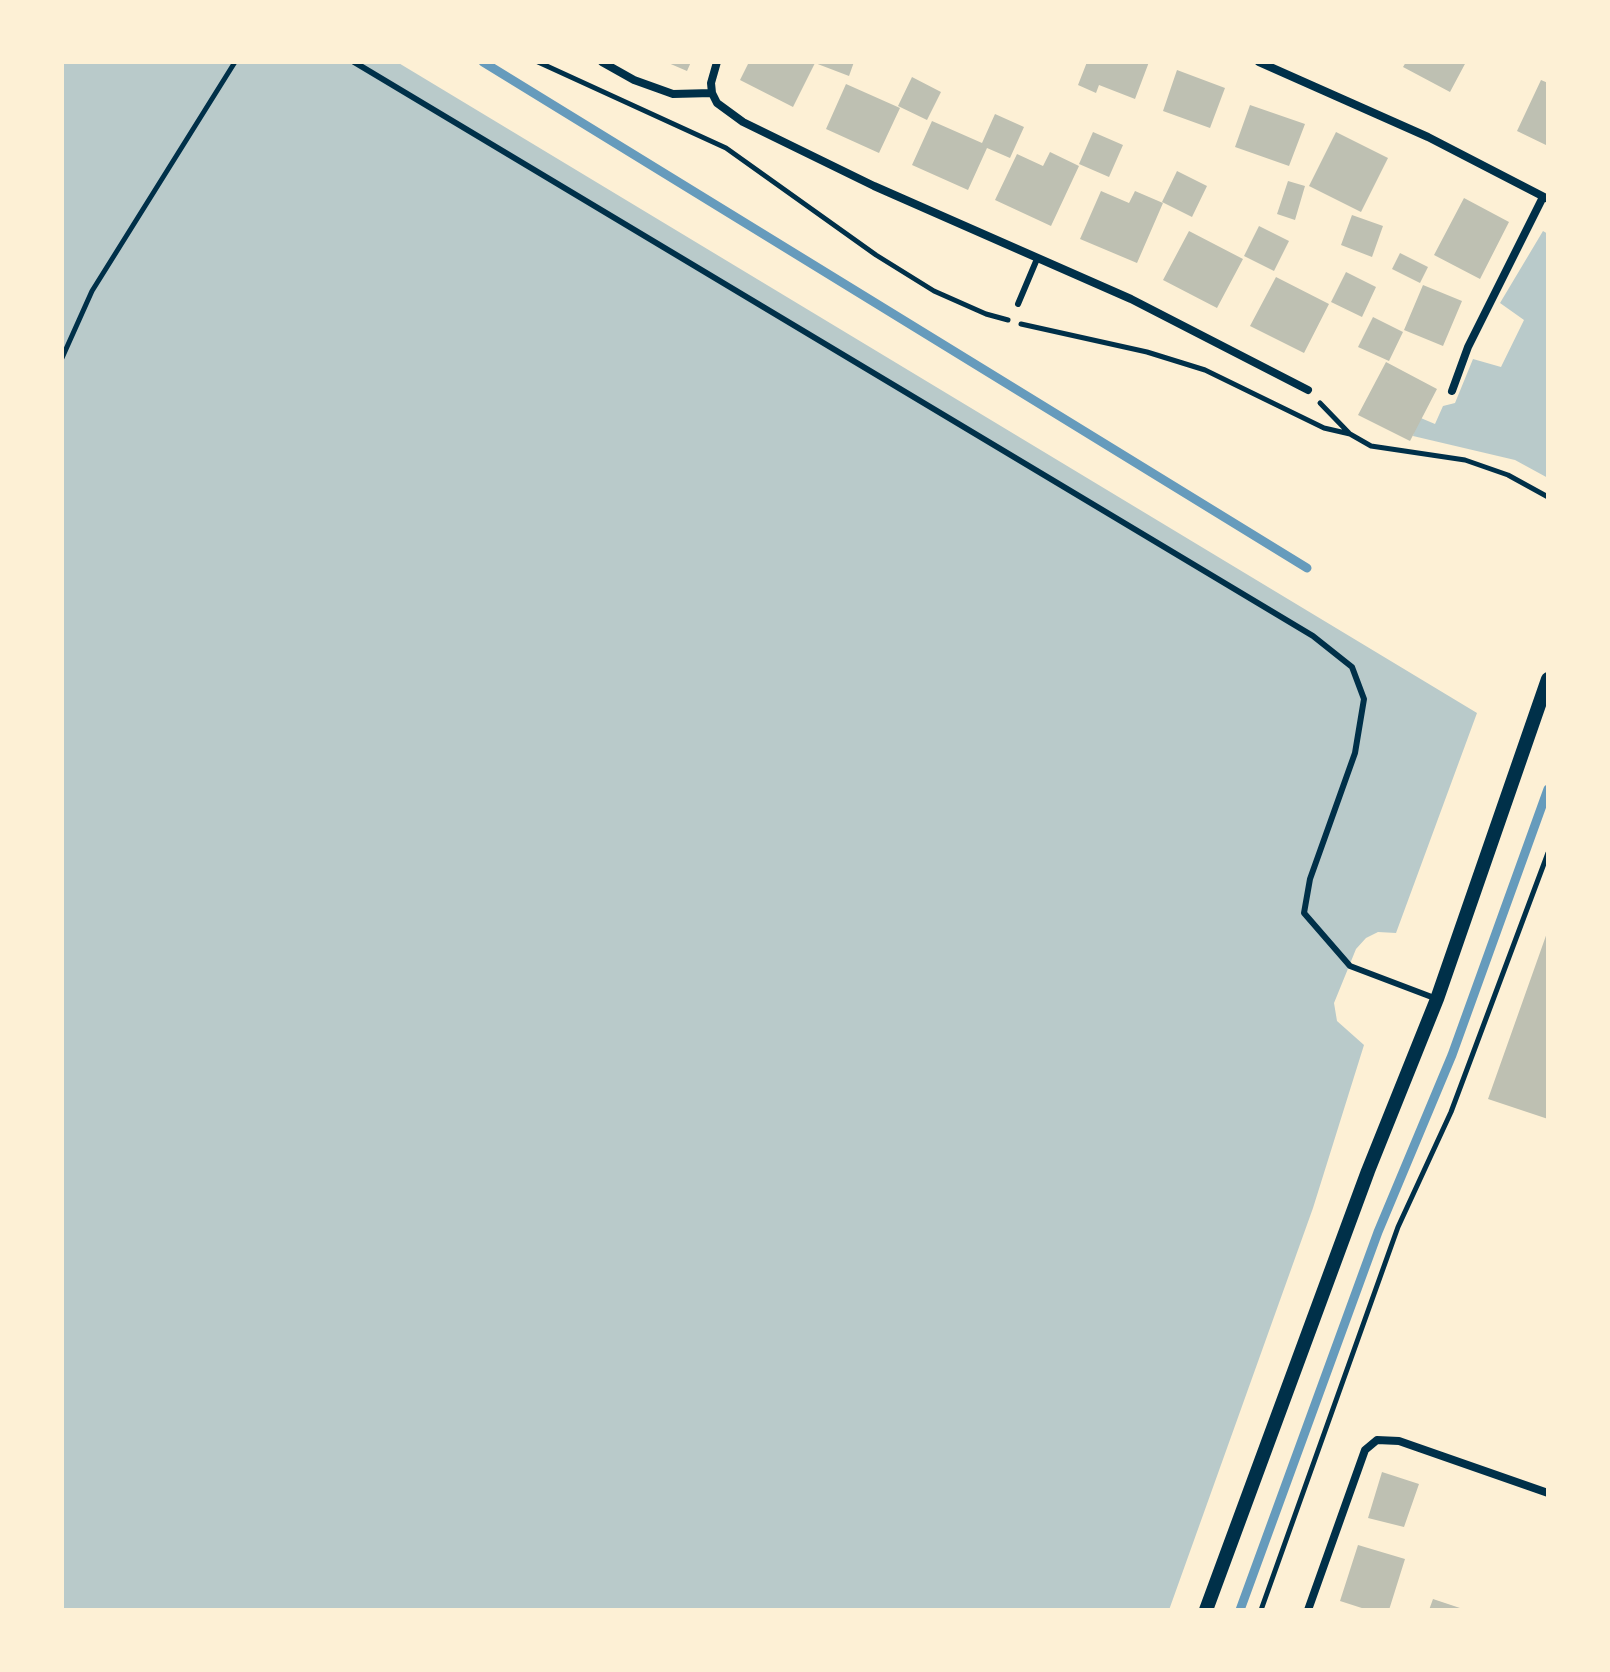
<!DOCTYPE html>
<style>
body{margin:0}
#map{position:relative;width:1610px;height:1672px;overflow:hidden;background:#fdf0d5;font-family:"Asap Condensed",sans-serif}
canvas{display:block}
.frame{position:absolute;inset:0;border:64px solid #fdf0d5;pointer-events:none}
</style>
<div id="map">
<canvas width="1610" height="1672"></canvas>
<div class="frame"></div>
</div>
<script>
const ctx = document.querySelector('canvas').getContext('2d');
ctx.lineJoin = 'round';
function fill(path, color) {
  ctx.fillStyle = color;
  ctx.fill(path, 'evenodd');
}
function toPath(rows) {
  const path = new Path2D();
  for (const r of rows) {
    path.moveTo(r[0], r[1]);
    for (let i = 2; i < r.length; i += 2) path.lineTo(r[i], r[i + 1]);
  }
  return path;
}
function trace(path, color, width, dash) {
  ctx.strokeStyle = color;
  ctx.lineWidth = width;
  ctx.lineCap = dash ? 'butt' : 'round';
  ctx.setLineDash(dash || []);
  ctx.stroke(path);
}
fill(toPath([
 [62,62,397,62,1477,713,1396,933,1378,932,1366,938,1356,949,1334,1003,1337,1021,1364,1045,1313,1208,1169,1610,62,1610],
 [1543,231,1548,234,1548,478,1515,460,1413,436,1416,416,1435,424,1443,406,1455,403,1473,359,1501,367,1524,320,1500,303]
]), '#b9caca');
trace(toPath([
 [483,62,1307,568],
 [1240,1610,1378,1232,1452,1055,1548,789]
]), '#669bbc', 9);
fill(toPath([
 [666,62,691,62,687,71],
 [749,62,854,62,849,76,815,63,793,107,740,80],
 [1087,62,1149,62,1135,99,1099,85,1096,93,1078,85],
 [1406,62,1466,62,1450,92,1403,67],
 [1177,70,1225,88,1210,128,1163,111],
 [912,77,941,92,927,120,898,106],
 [1541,80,1548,83,1548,146,1517,131],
 [846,84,900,108,879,153,826,129],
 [1250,105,1305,124,1289,166,1235,147],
 [995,114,1024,127,1010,158,987,148,968,190,912,165,932,121,982,143],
 [1093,132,1123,145,1109,177,1079,164],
 [1336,132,1388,158,1361,212,1309,186],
 [1050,152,1079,166,1051,226,995,200,1017,154,1043,166],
 [1177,171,1207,186,1192,217,1162,202],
 [1288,181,1305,186,1295,220,1277,214],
 [1101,191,1129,203,1135,191,1163,203,1137,263,1080,239],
 [1464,198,1509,222,1480,279,1434,255],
 [1352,215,1383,226,1372,257,1341,245],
 [1259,226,1289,241,1274,271,1244,256],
 [1189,231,1243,259,1217,308,1163,280],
 [1400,253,1428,267,1420,283,1392,269],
 [1346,272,1376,287,1362,317,1331,302],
 [1276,277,1329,304,1304,353,1250,326],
 [1423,285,1462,301,1443,346,1404,330],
 [1373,317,1403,332,1389,361,1358,347],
 [1386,362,1437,389,1410,441,1358,415],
 [1548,930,1548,1119,1488,1099],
 [1382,1472,1419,1484,1404,1527,1368,1518],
 [1358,1545,1405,1559,1389,1610,1368,1610,1340,1601],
 [1433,1599,1463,1609,1463,1610,1429,1610]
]), '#bec0b2');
trace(toPath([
 [538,62,726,148,876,255,934,291,986,314,1008,320],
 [1021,324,1147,352,1205,370,1324,428,1350,434,1371,446,1465,460,1508,475,1548,497],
 [62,358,92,291,235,62],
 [1320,403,1349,433],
 [1261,1610,1398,1227,1451,1112,1548,853]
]), '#003049', 5);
trace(toPath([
 [354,62,1313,636,1352,667,1364,699,1355,753,1310,879,1304,913,1350,966,1437,999],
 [1018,304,1037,259]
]), '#003049', 6);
trace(toPath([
 [602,62,634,80,673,94,712,93,717,103,743,122,874,186,1131,299,1308,390],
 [1259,62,1428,137,1548,199],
 [712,93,711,83,717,62],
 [1452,391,1468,347,1543,197],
 [1308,1610,1365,1450,1377,1440,1399,1441,1548,1493]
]), '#003049', 8);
trace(toPath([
 [1206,1610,1368,1171,1437,999,1548,679]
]), '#003049', 14);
</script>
